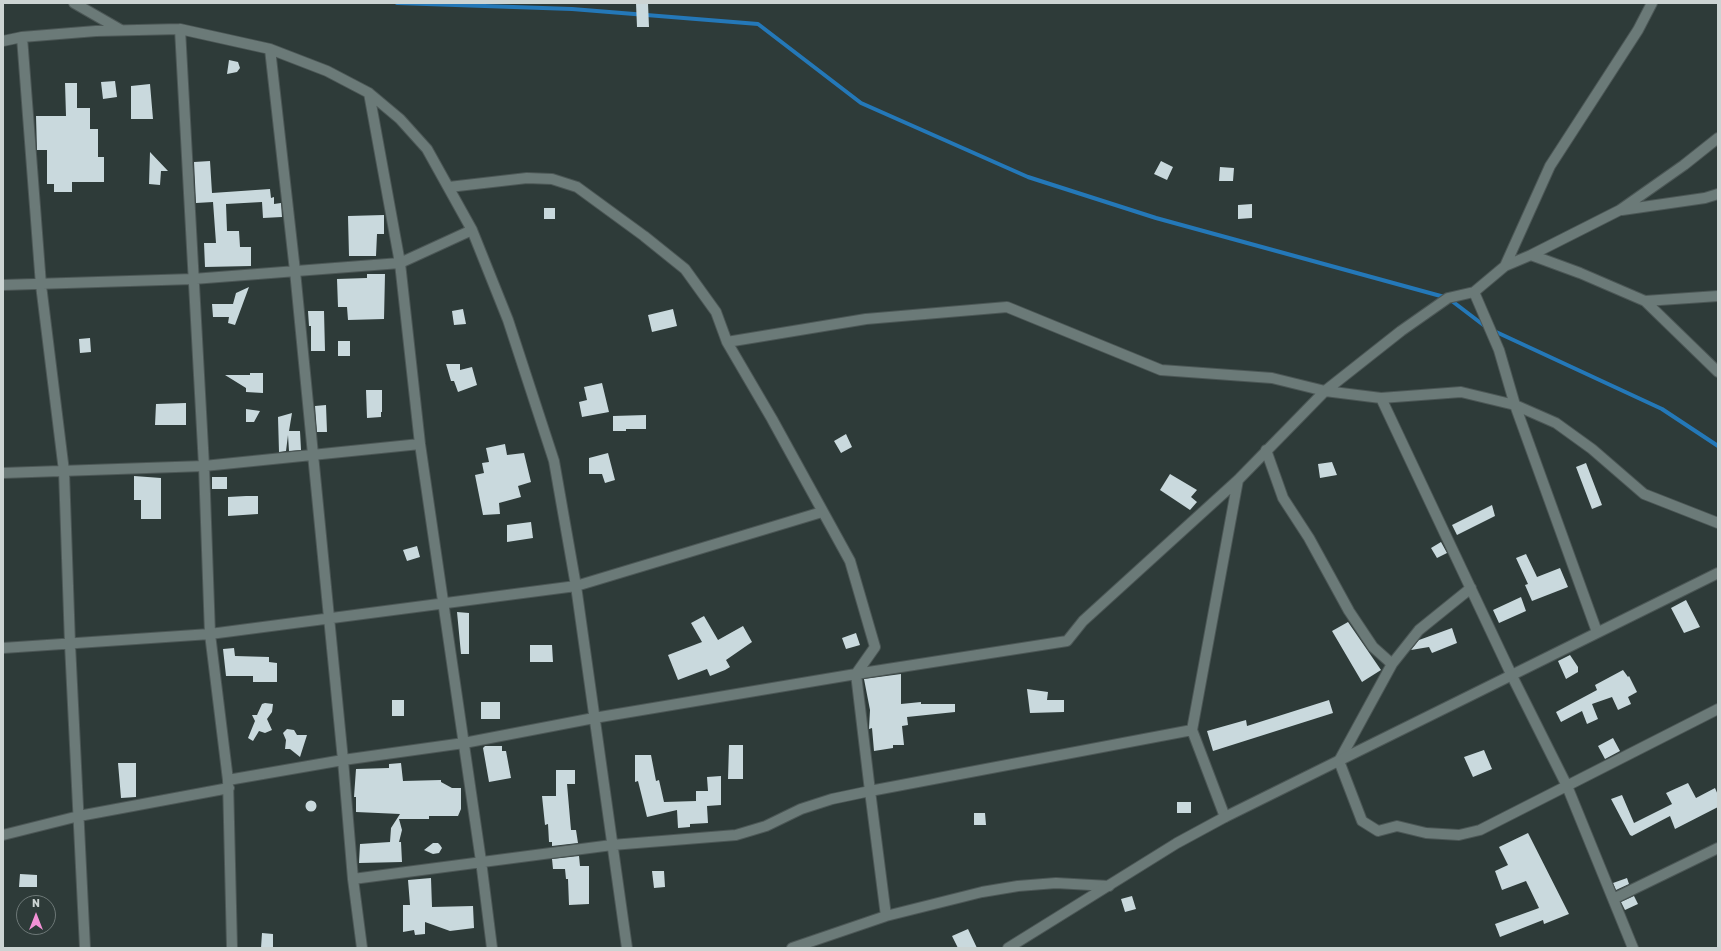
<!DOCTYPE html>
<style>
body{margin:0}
#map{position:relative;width:1721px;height:951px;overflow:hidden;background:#2e3b39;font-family:Rubik,sans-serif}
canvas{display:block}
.frame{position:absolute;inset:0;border:4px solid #ccd4d3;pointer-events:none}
.north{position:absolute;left:16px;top:895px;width:40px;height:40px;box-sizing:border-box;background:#2e3b39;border:1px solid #6d7877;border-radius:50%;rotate:0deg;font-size:11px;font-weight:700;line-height:16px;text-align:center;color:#ccd4d3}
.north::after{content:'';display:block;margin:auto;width:14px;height:18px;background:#f391d6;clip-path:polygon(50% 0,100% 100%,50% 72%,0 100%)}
</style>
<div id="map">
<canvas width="1721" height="951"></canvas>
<div class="frame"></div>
<div class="north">N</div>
</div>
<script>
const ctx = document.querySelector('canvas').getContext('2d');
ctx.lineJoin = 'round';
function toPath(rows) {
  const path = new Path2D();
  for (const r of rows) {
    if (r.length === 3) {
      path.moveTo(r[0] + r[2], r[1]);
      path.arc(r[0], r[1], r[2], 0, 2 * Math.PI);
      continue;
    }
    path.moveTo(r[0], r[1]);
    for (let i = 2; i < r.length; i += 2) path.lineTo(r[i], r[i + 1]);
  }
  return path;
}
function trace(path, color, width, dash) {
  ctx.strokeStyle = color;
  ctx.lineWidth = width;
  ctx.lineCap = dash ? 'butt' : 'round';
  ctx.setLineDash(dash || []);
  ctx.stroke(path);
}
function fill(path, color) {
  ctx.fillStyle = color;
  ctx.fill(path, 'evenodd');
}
trace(toPath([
 [397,3,572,9,758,24,861,103,1028,177,1156,218,1448,298,1486,327],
 [1494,331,1662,409,1718,446]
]), '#2478b8', 4);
fill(toPath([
 [636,3,648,3,649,27,637,27],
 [229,60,238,62,240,68,237,72,227,74],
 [115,81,117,97,103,99,101,82],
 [65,83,77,83,77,108,90,108,90,129,98,129,98,157,104,157,104,182,72,182,72,192,54,192,54,184,47,184,47,150,37,150,36,116,66,116],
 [150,84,153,119,131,119,131,86],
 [150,152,168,171,161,171,160,185,149,184],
 [210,161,212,193,270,189,271,198,274,197,274,204,281,203,282,217,263,218,262,202,226,204,227,231,239,231,240,247,251,247,251,266,205,267,204,243,216,243,213,202,196,203,194,162],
 [1161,161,1173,167,1167,180,1154,174],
 [1220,167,1234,168,1233,181,1219,181],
 [1252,204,1252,218,1238,219,1238,205],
 [544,208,555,208,555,219,544,219],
 [384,215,384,234,377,234,376,256,349,256,348,216],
 [367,274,385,274,384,319,348,320,347,307,338,307,337,279,367,278],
 [249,287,235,325,228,323,229,317,213,317,212,304,233,304,236,293],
 [463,309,466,324,454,325,452,311],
 [673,309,677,326,652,332,648,315],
 [308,311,324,311,325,351,311,351,311,326,309,326],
 [90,338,91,352,80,353,79,339],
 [338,341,350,341,350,356,338,356],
 [446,364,460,364,460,370,472,367,477,385,458,392,454,381,451,381],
 [250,373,263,373,263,393,246,392,246,388,225,375,250,375],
 [602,383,609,412,582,417,579,402,587,400,584,387],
 [366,390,382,390,382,412,381,412,381,417,367,418],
 [186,403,186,425,155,425,156,404],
 [326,405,327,432,317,432,315,406],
 [246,409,260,411,254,422,246,422],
 [292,413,289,431,300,431,301,450,289,451,288,435,286,451,279,452,278,417],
 [646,415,646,429,626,429,626,431,613,431,613,416],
 [846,434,852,447,841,453,834,441],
 [505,444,507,455,524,453,531,482,518,486,521,497,499,503,500,514,483,515,475,475,484,473,482,463,489,462,486,448],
 [608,453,615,480,605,483,602,474,589,474,589,458],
 [1332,462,1337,475,1320,478,1318,464],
 [1586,463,1602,505,1592,509,1576,467],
 [1170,474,1197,490,1191,497,1197,502,1190,510,1160,490],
 [134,476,161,478,161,519,141,519,141,500,134,500],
 [212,477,227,477,227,489,212,489],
 [246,496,258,496,258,514,228,516,228,497],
 [1492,505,1495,516,1457,535,1452,525],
 [531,522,533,538,507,542,507,525],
 [1441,542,1447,553,1437,558,1431,548],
 [417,546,420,557,407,561,403,550],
 [1526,554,1537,577,1560,568,1568,587,1532,601,1525,585,1528,584,1516,558],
 [1521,597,1526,611,1499,623,1493,610],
 [1686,600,1700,627,1684,633,1671,608],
 [457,612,469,613,469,654,461,654],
 [704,616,718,640,743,626,752,642,726,660,730,667,725,670,710,676,707,669,678,680,668,655,702,642,691,623],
 [1348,622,1381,670,1362,682,1332,631],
 [1452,628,1457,643,1432,653,1429,647,1411,650,1419,640],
 [856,633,860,645,846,649,842,638],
 [530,645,552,645,553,662,530,662],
 [234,648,235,656,269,657,269,662,277,663,277,682,253,682,253,676,226,676,223,649],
 [1570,655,1578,667,1578,672,1566,679,1558,661],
 [1623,670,1628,677,1629,676,1637,692,1628,697,1631,704,1618,710,1612,697,1592,704,1598,719,1587,724,1582,711,1561,722,1556,712,1597,690,1595,685],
 [901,674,901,704,921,702,921,704,955,704,955,712,907,717,908,725,902,726,904,745,893,745,893,748,874,751,872,728,869,729,870,710,864,679],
 [1027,689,1048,692,1047,700,1064,700,1064,712,1030,713],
 [392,700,404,700,404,716,392,716],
 [1329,700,1333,713,1213,751,1207,731,1246,720,1247,726],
 [481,702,500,702,500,719,481,719],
 [265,703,273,704,272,712,267,719,272,730,265,733,259,731,253,741,248,738,255,721,252,715,257,715,262,704],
 [287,729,294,730,297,735,307,735,300,757,290,749,285,749,286,740,283,733],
 [1613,738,1620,751,1605,759,1598,746],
 [729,745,743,745,743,779,728,779],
 [485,746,502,746,502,751,506,751,511,778,489,782,483,748],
 [1484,750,1492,769,1473,777,1464,757],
 [635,755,651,755,656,781,659,780,664,802,696,801,696,791,708,791,707,777,721,776,721,805,707,806,708,823,690,824,690,827,678,828,677,810,647,817,638,781,635,782],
 [118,763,136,763,136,797,121,798],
 [401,763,403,781,441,780,441,782,452,788,461,788,461,809,458,816,429,816,429,819,399,819,402,830,399,842,401,842,402,862,359,863,360,844,390,842,391,828,400,814,356,812,356,797,354,797,356,769,389,768,389,764],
 [556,770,575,770,575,784,567,784,571,830,576,830,578,843,552,846,552,842,549,842,548,824,545,825,542,796,556,796],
 [1688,783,1696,798,1715,788,1718,795,1718,807,1675,829,1670,816,1632,836,1630,835,1611,799,1622,795,1634,823,1672,804,1666,793],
 [311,806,5.5],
 [1177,802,1191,802,1191,813,1177,813],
 [974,813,985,813,986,825,974,825],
 [1528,833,1569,914,1544,924,1543,920,1500,937,1495,924,1539,908,1526,881,1502,890,1495,871,1508,865,1499,847],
 [433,843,438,843,440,845,442,848,439,853,433,854,424,850],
 [579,856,580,866,589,866,589,904,569,905,568,879,566,879,565,869,553,869,552,859],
 [652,871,664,871,665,887,654,888],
 [20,874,37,875,37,887,19,887],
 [431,878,432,907,473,906,474,928,450,931,425,922,425,934,415,935,414,930,403,932,403,905,410,905,408,880],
 [1627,878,1629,884,1616,890,1613,883],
 [1132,896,1136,909,1125,912,1121,899],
 [1634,896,1638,904,1625,910,1621,902],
 [968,929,977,948,958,948,952,936],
 [262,933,273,934,273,948,261,948]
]), '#c9d9dd');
const minor = toPath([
 [74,3,121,30],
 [180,29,204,466,210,634,228,780,232,948],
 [22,37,41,285,64,471,70,644,85,948],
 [3,41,22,37,96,31,180,29,270,49,327,71,369,93,400,119,427,149,472,230,508,320,554,461,576,586,627,948],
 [270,49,295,271,343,760,353,879,362,948],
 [369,93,400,263,420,444,481,861,492,948],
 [449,187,527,178,552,179,577,187,644,236,685,269,716,312,727,342,772,419,850,561,875,647,856,674,870,791,1192,730,1225,817],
 [1622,210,1705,198,1718,194],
 [1531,255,1580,273,1645,301,1718,296],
 [1505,266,1550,166,1638,30,1652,3],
 [3,285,193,279,400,263,472,230],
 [1474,292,1499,350,1515,405,1597,632],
 [1645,301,1718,372],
 [727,342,866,319,1007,307,1161,370,1272,378,1325,391,1381,398,1461,392,1515,405,1556,423,1592,449,1644,494,1718,523],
 [1381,398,1512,676,1567,786,1633,948],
 [1266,450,1283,498,1309,538,1349,611,1373,647,1392,664],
 [3,473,204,466,420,444],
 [1471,588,1419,630,1392,664,1339,761,1362,821,1378,831,1397,826,1426,833,1459,835,1480,830,1718,709],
 [3,648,210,634,576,586,822,512],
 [1192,730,1238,480],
 [228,780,343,760,464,743,594,718,856,674,1067,641,1083,621,1238,480,1325,391,1401,331,1448,298,1474,292,1505,266,1531,255,1620,210,1684,165,1718,138],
 [3,835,79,816,229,788],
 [353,879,612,845,736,835,766,826,801,809,832,799,870,791,886,916],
 [1613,899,1718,848],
 [792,948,886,916,982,892,1018,886,1056,883,1109,886]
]);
const secondary = toPath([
 [1008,948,1177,843,1225,817,1718,573]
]);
trace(minor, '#4c5756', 12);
trace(secondary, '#4c5756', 12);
trace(minor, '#6b7a78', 10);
trace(secondary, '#6b7a78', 10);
</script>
